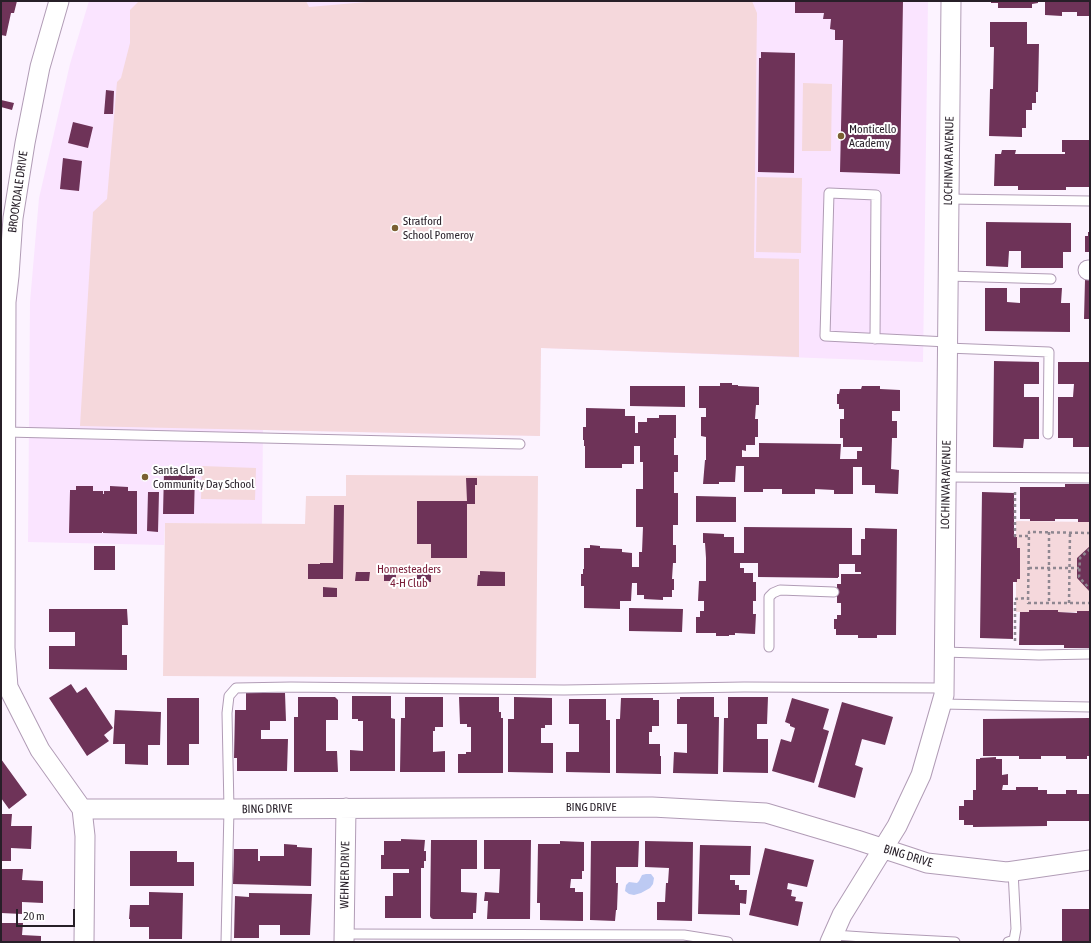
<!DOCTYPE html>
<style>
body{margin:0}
#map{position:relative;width:1091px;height:943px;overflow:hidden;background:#fcf3ff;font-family:"Asap Condensed",sans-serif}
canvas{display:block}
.frame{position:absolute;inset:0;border:2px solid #271f28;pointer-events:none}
.scale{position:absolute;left:16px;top:909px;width:59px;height:18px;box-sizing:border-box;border:2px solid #271f28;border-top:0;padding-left:5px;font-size:12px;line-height:14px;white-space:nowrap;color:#271f28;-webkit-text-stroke:3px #fff;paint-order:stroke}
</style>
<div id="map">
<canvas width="1091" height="943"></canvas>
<div class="frame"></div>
<div class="scale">20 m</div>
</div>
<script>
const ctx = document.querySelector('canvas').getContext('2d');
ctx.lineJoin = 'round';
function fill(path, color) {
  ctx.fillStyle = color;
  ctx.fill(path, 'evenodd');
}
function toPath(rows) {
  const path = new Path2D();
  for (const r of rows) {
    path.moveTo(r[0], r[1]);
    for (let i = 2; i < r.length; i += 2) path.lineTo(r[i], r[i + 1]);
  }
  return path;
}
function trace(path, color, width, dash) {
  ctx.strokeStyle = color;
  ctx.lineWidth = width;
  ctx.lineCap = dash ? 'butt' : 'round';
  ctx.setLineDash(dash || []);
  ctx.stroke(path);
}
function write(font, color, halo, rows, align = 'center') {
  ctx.font = font + ' "Asap Condensed",sans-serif';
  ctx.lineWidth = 4;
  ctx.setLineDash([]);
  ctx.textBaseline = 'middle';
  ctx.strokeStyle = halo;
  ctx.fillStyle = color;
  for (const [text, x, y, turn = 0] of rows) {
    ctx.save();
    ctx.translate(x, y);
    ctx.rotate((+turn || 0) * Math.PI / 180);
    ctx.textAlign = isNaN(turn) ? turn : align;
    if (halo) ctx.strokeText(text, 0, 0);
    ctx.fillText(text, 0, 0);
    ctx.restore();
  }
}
fill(toPath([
 [89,1,928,1,923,362,541,348,540,436,263,430,262,524,165,523,164,545,28,542,30,302,39,198,70,64]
]), '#fae4ff');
fill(toPath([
 [139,1,306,1,309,7,378,1,752,1,757,13,754,258,799,259,799,357,541,348,540,436,80,426,93,212,107,199,109,175,117,82,121,78,130,43,130,10],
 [803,83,832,84,831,151,802,151],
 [757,177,802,178,801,253,756,252],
 [202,466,256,468,255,500,201,499],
 [346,475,538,476,536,678,163,676,165,523,305,524,306,496,346,496],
 [1016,521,1090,522,1090,612,1016,612]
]), '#f5d8dc');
fill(toPath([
 [646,874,651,874,654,878,653,884,650,888,641,893,634,895,629,894,625,891,626,885,629,882,637,883,639,881,642,875]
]), '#bdcaf3');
fill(toPath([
 [1,1,17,1,14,13,11,13,6,36,1,35],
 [795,1,903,1,900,174,840,172,843,40,835,40,835,30,830,29,831,19,823,19,824,13,795,13],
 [991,1,1038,1,1038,3,1032,4,1032,8,998,8,998,3,991,3],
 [1045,1,1090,1,1090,16,1077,16,1077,12,1062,12,1062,16,1045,15],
 [990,22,1027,22,1027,44,1039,44,1038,92,1036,92,1036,103,1032,103,1032,110,1026,110,1026,128,1022,128,1022,137,989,136,990,89,993,89,994,47,990,47],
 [761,52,795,53,794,173,758,172,759,58,761,58],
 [106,90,114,91,113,114,104,114],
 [1,100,14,103,12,110,1,107],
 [73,122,93,127,88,148,68,143],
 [1062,140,1090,140,1090,187,1066,187,1066,190,1018,190,1018,186,994,186,995,154,1001,154,1002,150,1016,150,1015,154,1065,154,1065,152,1062,152],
 [63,158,82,161,79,191,60,189],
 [986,222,1071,223,1071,252,1063,252,1063,268,1021,268,1021,251,1009,251,1008,267,986,266],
 [1088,232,1090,232,1090,252,1085,252,1085,236,1088,236],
 [1085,280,1090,280,1090,319,1084,319],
 [985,288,1007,288,1007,302,1020,303,1020,288,1062,288,1061,303,1070,303,1070,332,985,331],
 [994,361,1039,362,1039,384,1024,384,1024,397,1039,397,1039,439,1024,439,1023,448,993,447],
 [1058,362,1090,362,1090,447,1073,447,1073,438,1058,438,1058,397,1073,397,1074,384,1058,384],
 [720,383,732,383,732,385,738,385,738,386,759,387,759,405,756,405,755,419,758,419,758,437,755,437,755,445,746,445,746,451,742,450,742,457,759,457,759,443,841,444,840,459,857,459,857,451,862,451,862,447,843,447,843,438,840,438,840,419,844,419,844,409,839,409,839,404,837,404,837,394,839,394,840,389,861,389,862,386,880,386,880,389,900,390,900,411,892,411,892,421,897,421,897,438,892,438,891,469,899,470,898,494,875,493,875,485,862,485,862,467,853,467,853,494,834,494,834,490,815,489,815,494,782,494,782,489,763,489,763,492,744,492,744,466,736,466,735,482,719,482,719,484,703,484,705,460,706,460,706,437,701,436,701,417,706,417,706,408,699,408,699,386,720,386],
 [630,386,685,386,685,407,630,406],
 [586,408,625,409,625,416,635,416,635,433,638,433,638,422,647,422,647,418,659,418,659,415,676,415,676,438,674,438,674,455,678,455,678,472,674,472,674,493,678,493,678,525,673,525,673,545,676,545,676,563,673,563,672,579,674,579,674,590,672,590,672,597,663,597,663,600,644,599,644,595,637,595,637,583,632,583,631,601,620,601,620,609,584,608,584,586,581,586,581,574,583,574,583,569,584,569,584,548,590,548,590,545,600,546,600,548,622,549,622,552,632,553,632,567,639,567,639,552,642,552,643,527,636,527,636,489,643,489,643,462,640,462,640,446,634,446,634,464,622,464,622,468,585,468,585,446,584,446,584,440,583,440,583,427,586,427],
 [164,472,195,472,194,514,163,514],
 [466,478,477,478,477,485,475,485,475,504,467,504,467,558,431,558,431,544,417,544,417,501,467,501],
 [1065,484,1090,484,1090,522,1078,522,1078,519,1055,519,1055,521,1030,521,1030,519,1020,519,1020,487,1065,487],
 [76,486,93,486,93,491,103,491,103,494,104,494,104,491,110,491,110,486,128,487,128,491,137,491,137,534,103,533,103,532,102,532,102,533,69,533,70,490,76,490],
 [148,492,159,492,158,532,147,531],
 [982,492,1014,493,1014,537,1017,537,1017,548,1020,548,1020,579,1017,579,1017,582,1013,582,1013,639,980,638],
 [696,496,736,497,736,522,696,522],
 [334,505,344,505,343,579,308,579,308,564,320,564,320,563,333,563],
 [744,527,852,528,852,555,861,555,861,539,865,539,865,528,897,529,896,635,877,635,877,638,858,638,858,635,836,635,836,629,834,629,834,619,837,619,837,615,841,615,841,603,837,603,837,584,841,584,841,574,861,574,861,572,855,572,855,564,839,564,839,577,838,577,838,578,758,577,758,563,740,563,740,568,744,568,744,573,753,573,753,582,756,582,756,601,753,601,753,614,756,614,755,634,735,633,735,635,729,635,729,636,716,636,716,633,696,633,696,617,700,617,700,611,704,611,704,601,698,601,699,581,706,581,706,558,705,543,703,543,703,533,724,534,724,537,734,537,734,553,744,553],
 [94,546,115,546,115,570,94,570],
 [1090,546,1090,592,1077,578,1077,558],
 [384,570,396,570,396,581,384,581],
 [417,571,431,571,431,582,417,581],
 [480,571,505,572,505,586,477,586,478,575,480,575],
 [356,572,370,572,369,581,355,581],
 [323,587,337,588,337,597,323,597],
 [629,608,683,609,682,632,629,631],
 [49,609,127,609,128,625,122,625,122,655,127,655,127,670,49,669,49,646,75,646,75,632,49,632],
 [1029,610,1058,610,1058,612,1077,613,1077,611,1090,611,1090,648,1064,648,1064,645,1019,645,1020,612,1029,612],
 [71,684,77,693,86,687,113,728,104,735,109,741,87,756,49,698],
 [246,693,285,693,286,721,270,721,270,730,261,730,261,739,288,739,287,771,237,771,237,758,234,758,235,710,246,710],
 [352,696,391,696,391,718,395,719,395,771,350,771,350,750,363,751,363,721,358,721,358,719,352,719],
 [298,697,335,697,338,700,338,720,326,720,326,751,337,751,338,772,294,772,294,717,298,717],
 [405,697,443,697,443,727,435,727,435,731,433,731,433,752,445,751,445,772,400,772,401,718,405,718],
 [459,697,499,697,499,712,501,712,501,718,503,718,503,773,458,773,458,754,466,754,466,752,471,752,471,727,467,727,467,724,460,724],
 [514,697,552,698,552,725,545,725,545,728,541,728,541,743,553,743,553,773,508,772,508,719,514,719],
 [680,697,714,697,714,717,719,717,718,774,673,773,674,752,687,753,687,724,677,724,677,699,680,699],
 [728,697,768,697,767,724,757,724,757,739,768,739,768,773,723,772,724,718,728,718],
 [167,698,199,698,199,744,189,744,189,765,167,765],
 [621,698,653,698,653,700,659,700,659,726,652,726,652,732,649,732,649,744,660,744,660,756,661,756,661,774,616,773,616,719,620,719],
 [792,698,829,709,823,729,829,731,814,783,772,771,781,739,791,742,795,728,790,726,790,724,785,722],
 [569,699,606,699,606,720,610,720,610,773,566,772,566,752,579,752,579,724,569,724],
 [842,702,893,717,885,745,862,739,855,765,863,768,855,798,818,787],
 [115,710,161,712,160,745,148,745,148,765,125,764,125,744,113,744],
 [1090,718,1090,756,1087,756,1087,759,1066,759,1066,756,1041,756,1041,759,1019,759,1019,756,983,756,983,719],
 [996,757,996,759,1002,759,1002,775,1008,774,1008,785,1003,785,1002,790,1016,790,1016,787,1038,787,1038,790,1047,790,1047,794,1066,794,1066,790,1077,790,1077,794,1090,794,1090,821,1047,821,1047,826,973,827,973,825,964,825,964,820,959,820,959,806,964,806,964,800,973,800,973,790,976,790,976,759,980,759,980,758],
 [1,759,27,795,9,809,1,798],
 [1,814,12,814,11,826,32,826,31,849,11,848,11,861,1,861],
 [401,839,425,840,424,851,426,851,426,861,424,861,424,868,421,868,421,918,385,918,385,896,393,896,393,873,409,873,409,869,381,869,381,855,384,855,384,841,401,841],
 [431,840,477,840,477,869,461,869,461,892,477,893,476,913,473,913,473,919,433,919,431,918,430,916],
 [484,840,531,840,530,919,487,919,488,901,484,901,485,892,499,893,500,869,484,869],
 [560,841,584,842,584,871,582,871,582,879,571,879,570,888,575,888,575,892,583,892,583,921,540,920,540,903,537,903,538,844,560,844],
 [591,841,639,841,638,867,616,867,616,883,618,883,617,910,616,910,615,921,590,920],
 [645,841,693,842,692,921,657,920,657,902,665,902,666,883,668,883,669,868,645,867],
 [284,844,297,845,297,847,312,848,311,886,233,884,234,849,258,849,258,861,260,861,260,856,284,856],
 [700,845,751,846,750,875,730,875,730,880,735,880,735,885,739,885,739,890,747,890,746,904,740,903,740,915,698,914],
 [765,848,814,860,807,887,788,883,787,889,792,890,791,896,796,897,795,901,803,902,798,926,749,915],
 [130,851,177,851,177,862,194,862,194,886,130,886],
 [1,869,23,869,22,880,43,881,43,903,22,902,22,914,1,913],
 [149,892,183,893,182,939,149,939,149,927,130,927,130,919,129,919,130,905,149,905],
 [249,893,312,894,310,935,280,935,280,925,259,925,259,938,234,938,235,896,249,897],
 [1062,909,1090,909,1090,942,1062,942],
 [1,923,23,923,22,935,41,936,41,942,1,942]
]), '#6e3358');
const lane = toPath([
 [949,199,1090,201],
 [948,276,1051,279],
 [875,339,876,195,829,193,825,336,948,342],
 [947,348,1049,352,1048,434],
 [6,432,520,444],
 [946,477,1090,478],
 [769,647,769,597,773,593,780,590,834,592],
 [944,652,1039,655,1090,654],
 [942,704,1090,707],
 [345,934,684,935,728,942],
 [834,935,878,938,955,942],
 [226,942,229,809,227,713,229,696,236,688,291,687,564,690,744,687,944,688],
 [1008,942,1014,940,1016,929,1013,871]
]);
const street = toPath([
 [59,1,40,67,25,143,13,218,9,276,6,302,5,648,8,687,40,750,82,809,85,836,84,942],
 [1088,270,1090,270],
 [82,809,229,809,652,807,766,813,857,840,906,856,927,863,1007,872,1090,860],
 [344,942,346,808],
 [830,942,842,915,897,826,921,775,944,695,951,1]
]);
trace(lane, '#b19cb6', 11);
trace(street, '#b19cb6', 21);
trace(toPath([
 [1015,492,1015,536,1028,536],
 [1049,532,1049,603],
 [1090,533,1029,532,1028,603,1090,603],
 [1090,549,1080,558,1079,577,1090,589],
 [1029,568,1079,568],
 [1069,603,1070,532],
 [1015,641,1015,599,1028,598]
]), '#8f8791', 2.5, [3, 3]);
trace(lane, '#fff', 9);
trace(street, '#fff', 19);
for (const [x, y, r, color] of [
 [841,136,4,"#7a6032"],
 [395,228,4,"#7a6032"],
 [145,477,4,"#7a6032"]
]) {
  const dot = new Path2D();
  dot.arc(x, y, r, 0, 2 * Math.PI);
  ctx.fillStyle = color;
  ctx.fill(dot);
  trace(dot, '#fff', 1.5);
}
write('12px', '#271f28', '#fff', [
 ["Monticello",849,129],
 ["Academy",849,143],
 ["Stratford",403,221],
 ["School Pomeroy",403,235],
 ["Santa Clara",153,470],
 ["Community Day School",153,484]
], 'left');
write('12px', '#271f28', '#fff', [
 ["LOCHINVAR AVENUE",949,161,-89],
 ["BROOKDALE DRIVE",18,192,-82],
 ["LOCHINVAR AVENUE",946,485,-89],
 ["BING DRIVE",591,807],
 ["BING DRIVE",267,809,-1],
 ["BING DRIVE",908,856,17],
 ["WEHNER DRIVE",345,875,-89]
]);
write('12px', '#7b1e39', '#fff', [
 ["Homesteaders",409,569],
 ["4-H Club",409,583]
]);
</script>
